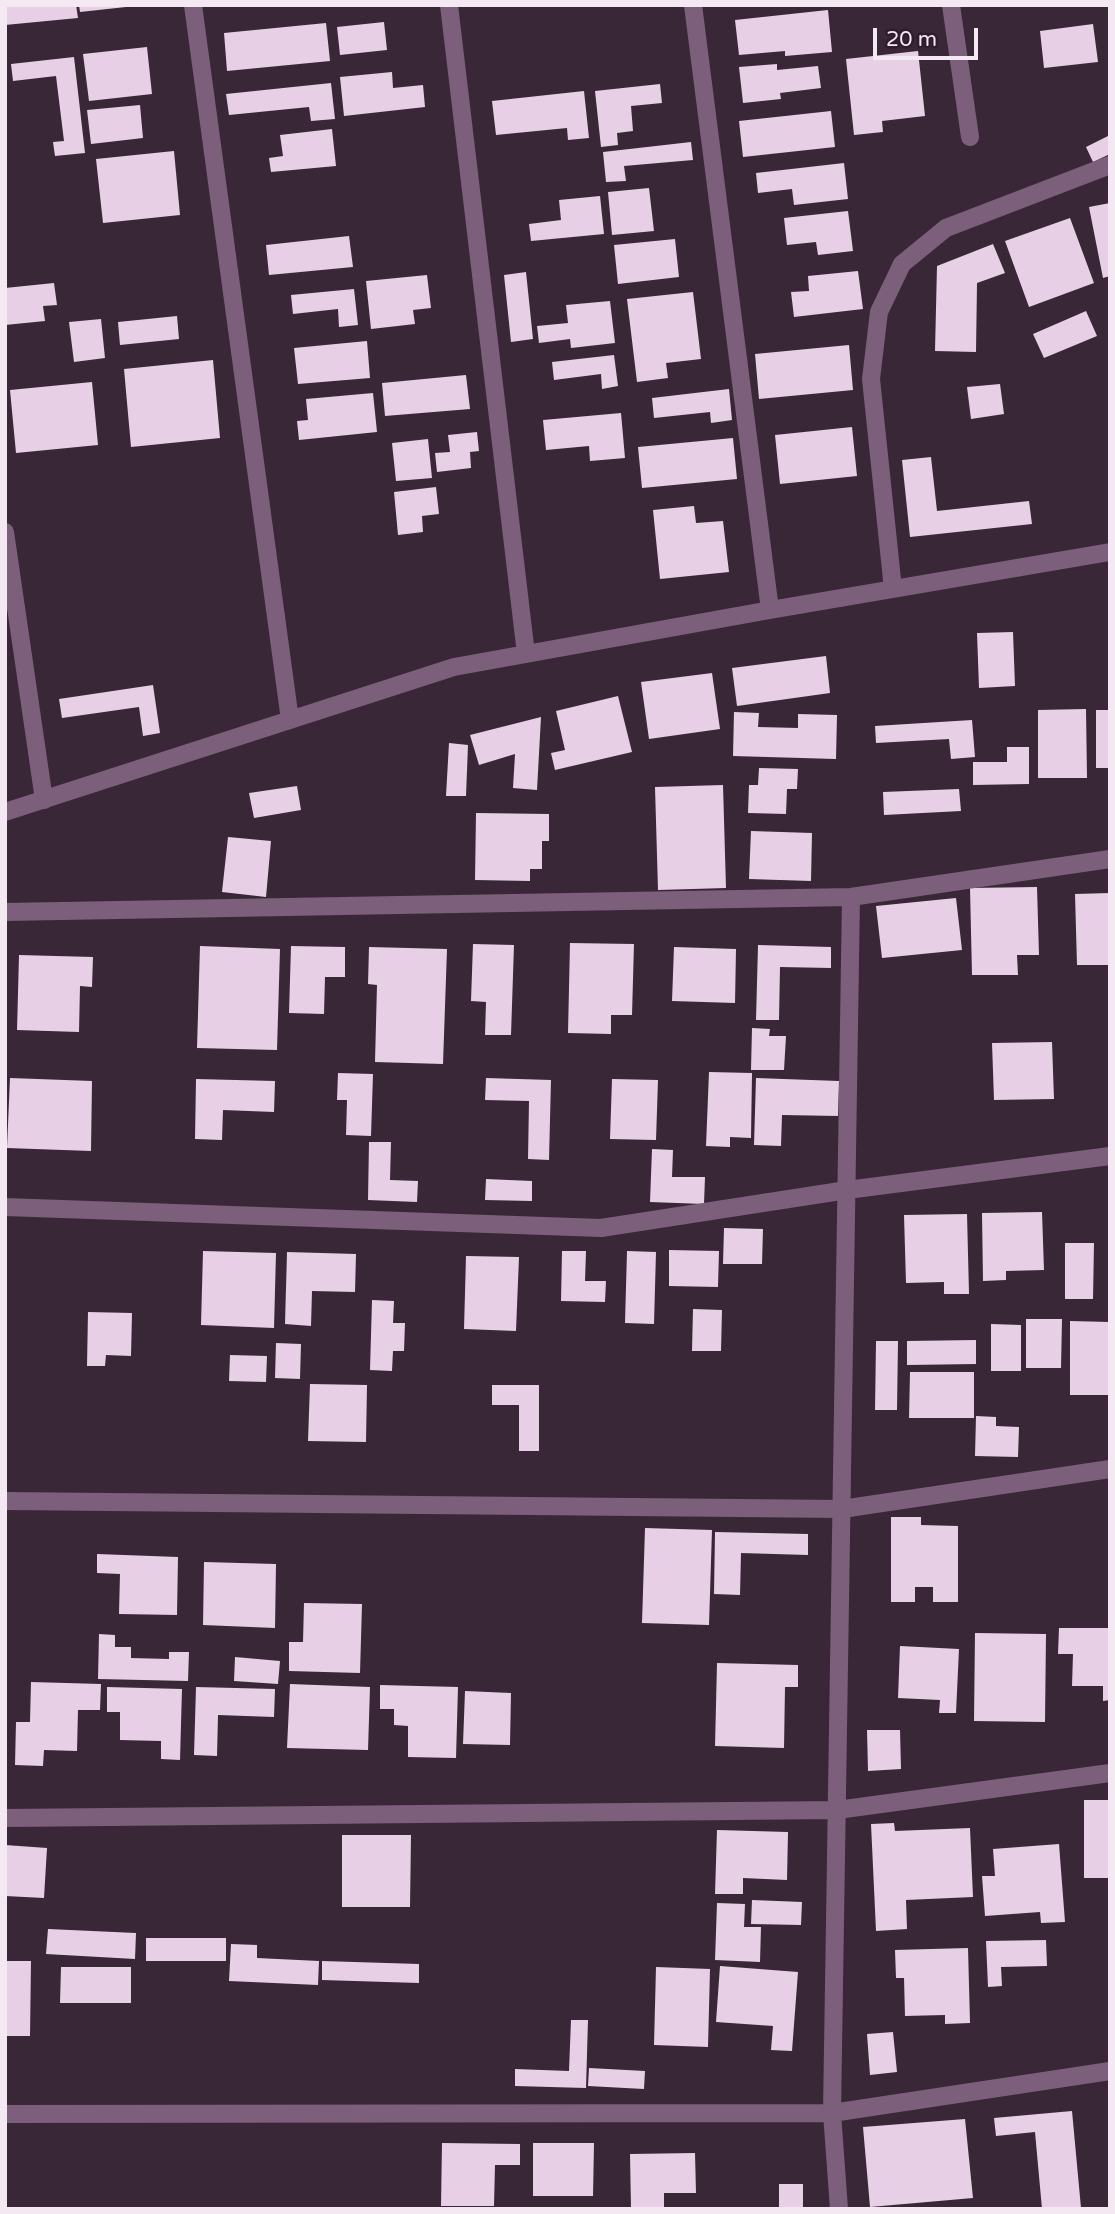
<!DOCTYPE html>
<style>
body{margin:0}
#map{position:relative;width:1115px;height:2214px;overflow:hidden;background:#392738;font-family:"Varela Round",sans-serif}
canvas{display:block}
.frame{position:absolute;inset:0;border:7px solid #f4e8f3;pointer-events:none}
.scale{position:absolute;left:873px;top:28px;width:105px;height:32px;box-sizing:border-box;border:4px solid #f4e8f3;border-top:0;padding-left:9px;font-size:21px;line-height:24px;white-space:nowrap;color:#f4e8f3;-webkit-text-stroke:5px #2f1d2e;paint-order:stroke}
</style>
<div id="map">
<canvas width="1115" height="2214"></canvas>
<div class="frame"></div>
<div class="scale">20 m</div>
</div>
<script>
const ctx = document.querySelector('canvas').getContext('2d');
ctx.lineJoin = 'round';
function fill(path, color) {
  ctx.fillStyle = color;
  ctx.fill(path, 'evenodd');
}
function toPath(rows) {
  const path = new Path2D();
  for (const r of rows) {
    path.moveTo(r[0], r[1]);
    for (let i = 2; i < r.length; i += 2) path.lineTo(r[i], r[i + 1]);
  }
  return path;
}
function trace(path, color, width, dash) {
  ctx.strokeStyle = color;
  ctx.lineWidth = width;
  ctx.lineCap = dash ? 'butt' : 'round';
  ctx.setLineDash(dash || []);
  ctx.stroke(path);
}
fill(toPath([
 [5,5,76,5,78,18,5,25],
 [79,5,126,5,126,7,80,12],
 [828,10,832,52,785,56,785,51,739,55,735,20],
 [384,22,387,50,340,55,337,27],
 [326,23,330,61,227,71,224,33],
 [1093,24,1098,62,1044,68,1040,31],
 [147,47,152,94,89,101,83,54],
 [918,51,925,116,882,121,883,132,854,135,846,59],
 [74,57,85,153,55,156,53,142,64,141,56,76,13,81,11,64],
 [777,64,777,70,818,66,821,88,780,93,781,99,743,103,739,67],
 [392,72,393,88,423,85,425,107,344,116,340,77],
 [331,83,335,119,311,121,309,107,229,115,226,94],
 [660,84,662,103,631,106,633,131,617,133,618,145,601,147,595,91],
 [584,91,589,138,568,140,567,128,496,135,492,101],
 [140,105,143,138,91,144,87,110],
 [831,111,835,147,743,157,739,121],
 [332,129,336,166,271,172,269,158,283,156,280,135],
 [1110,135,1110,154,1093,162,1086,147],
 [691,142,693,160,624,166,626,181,606,182,603,152],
 [174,151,180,215,103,223,96,159],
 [844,163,848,199,794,205,792,189,758,193,756,173],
 [649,188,654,231,612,235,608,192],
 [600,196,604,234,531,241,529,224,561,220,559,200],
 [1110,203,1110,276,1103,278,1089,207],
 [848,211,853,251,818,255,816,242,787,245,784,218],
 [1070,218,1094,283,1029,307,1005,241],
 [349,236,353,267,269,275,266,245],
 [675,239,679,277,618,284,614,245],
 [993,244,1005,273,977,283,976,352,935,351,937,266],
 [858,271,863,309,794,317,791,292,809,291,808,276],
 [526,272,533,339,511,342,504,275],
 [427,275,431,308,413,310,415,324,371,329,366,281],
 [54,283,57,305,43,306,45,321,5,325,5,288],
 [354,289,358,325,339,327,338,309,293,314,291,295],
 [693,292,701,359,666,363,668,378,637,382,627,299],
 [610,301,615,343,571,348,570,339,539,343,537,326,568,323,566,305],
 [1086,311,1097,336,1044,358,1033,334],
 [177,316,179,339,120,345,118,322],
 [101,319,105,358,74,362,69,322],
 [367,341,370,378,298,384,294,348],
 [849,345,853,390,759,399,755,354],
 [614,355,618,386,602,389,601,374,554,380,552,362],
 [213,360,220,438,131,447,124,369],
 [466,375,470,409,385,416,382,383],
 [92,382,98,445,16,453,10,390],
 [1000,384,1004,414,971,419,967,387],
 [729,389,732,420,711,423,710,412,654,418,652,398],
 [373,393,377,432,299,440,297,421,308,420,306,399],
 [621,413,625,458,590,461,589,446,546,450,543,420],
 [852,427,857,476,780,484,775,435],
 [477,432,479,451,470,452,471,468,437,472,435,453,450,452,448,435],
 [733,438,737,479,642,488,638,447],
 [428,439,432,478,396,481,392,443],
 [931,457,937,511,1029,501,1032,524,910,537,902,460],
 [436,487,439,514,422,516,423,532,398,535,394,492],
 [694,506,696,523,723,521,729,572,660,579,653,510],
 [1013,632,1015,686,979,688,977,633],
 [826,656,830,693,737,706,732,668],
 [712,673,720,729,649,739,641,682],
 [153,685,160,733,143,736,139,707,62,718,59,699],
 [618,696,632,752,555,770,551,753,565,750,556,711],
 [1086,709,1087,778,1038,778,1038,710],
 [1096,710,1110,710,1110,768,1096,768],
 [734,712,759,713,758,727,798,728,798,714,837,715,836,759,733,756],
 [541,717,537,790,513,788,515,754,479,765,470,735],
 [972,720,975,757,951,759,949,739,876,743,875,726],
 [449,743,468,745,466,796,446,796],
 [1007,747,1029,747,1029,784,973,785,973,762,1007,762],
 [759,768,798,769,797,789,787,789,786,814,748,813,749,785,758,785],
 [723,785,726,888,658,890,655,787],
 [297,786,301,810,254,818,249,793],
 [959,789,961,811,884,815,883,792],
 [476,813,549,814,549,841,542,841,542,869,530,869,530,881,475,880],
 [751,831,812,833,811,881,749,879],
 [228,837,271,841,266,897,222,892],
 [1037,887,1039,955,1017,955,1018,975,972,975,970,888],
 [1110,893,1110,965,1077,965,1075,894],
 [956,898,962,950,882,958,876,906],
 [570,943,634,944,632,1015,611,1015,611,1034,568,1033],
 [473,944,514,945,511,1035,485,1035,486,1002,471,1001],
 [758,945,831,947,831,968,780,967,779,1020,756,1020],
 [200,946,280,949,277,1050,197,1048],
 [291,946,345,947,345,977,325,977,324,1014,289,1013],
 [369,947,447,949,443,1064,375,1062,377,985,368,984],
 [674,947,736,949,735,1003,672,1001],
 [19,955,93,957,92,987,80,986,79,1032,17,1030],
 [752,1028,770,1029,769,1036,786,1036,784,1070,751,1070],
 [1052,1042,1054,1099,994,1100,992,1043],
 [709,1072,752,1073,751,1138,730,1137,730,1147,706,1146],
 [338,1073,373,1074,371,1136,346,1135,347,1100,337,1100],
 [10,1078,92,1081,91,1151,7,1148],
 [486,1078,551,1080,549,1160,528,1159,529,1101,485,1100],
 [756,1078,839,1081,838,1116,782,1115,781,1146,754,1145],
 [196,1079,275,1081,274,1112,223,1110,222,1140,195,1139],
 [612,1079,658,1080,656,1140,610,1139],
 [369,1142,391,1142,390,1180,418,1181,417,1202,368,1200],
 [652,1149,673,1150,672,1177,705,1177,704,1204,650,1202],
 [486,1179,532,1181,532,1201,485,1200],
 [1042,1212,1044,1270,1006,1271,1006,1280,983,1281,982,1213],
 [967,1214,969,1294,944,1294,944,1282,906,1283,904,1215],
 [724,1228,763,1229,762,1264,723,1264],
 [1065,1243,1094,1243,1093,1299,1065,1299],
 [669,1250,719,1251,718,1287,669,1286],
 [203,1251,276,1253,274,1328,201,1325],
 [562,1251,586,1251,585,1281,606,1281,605,1302,561,1301],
 [627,1251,656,1252,654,1324,625,1323],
 [287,1252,356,1254,355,1292,312,1291,311,1326,285,1324],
 [466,1256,519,1257,516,1331,464,1329],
 [372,1300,394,1301,393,1323,405,1323,404,1351,393,1351,392,1371,370,1370],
 [693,1309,722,1310,721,1351,692,1351],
 [88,1312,132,1313,131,1356,106,1355,105,1366,87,1366],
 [1026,1319,1062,1319,1061,1368,1026,1368],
 [1070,1321,1110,1322,1110,1395,1070,1395],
 [991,1324,1021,1325,1021,1371,991,1371],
 [976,1340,976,1364,907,1365,907,1341],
 [876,1341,898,1341,897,1410,875,1410],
 [276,1343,301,1344,300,1379,275,1378],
 [230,1355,267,1356,266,1382,229,1381],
 [910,1372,974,1372,974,1418,909,1418],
 [310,1384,367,1385,366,1442,308,1441],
 [492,1385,539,1385,539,1451,519,1451,519,1405,492,1405],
 [976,1416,996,1417,996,1426,1019,1427,1018,1457,975,1456],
 [891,1517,921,1517,921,1525,958,1526,958,1602,933,1602,933,1587,915,1587,915,1602,891,1602],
 [645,1528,712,1530,709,1625,642,1623],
 [715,1532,808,1534,808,1555,741,1553,740,1595,714,1594],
 [97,1554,178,1557,177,1615,119,1614,120,1574,97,1573],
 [204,1562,276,1564,275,1628,203,1625],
 [304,1603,362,1604,360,1673,289,1671,289,1642,303,1642],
 [1059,1628,1110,1628,1110,1700,1103,1701,1103,1686,1072,1686,1073,1654,1058,1654],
 [975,1633,1046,1634,1045,1722,974,1721],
 [99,1634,115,1635,115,1647,131,1647,131,1658,169,1659,169,1652,189,1652,188,1681,98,1679],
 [900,1646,959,1649,956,1713,939,1713,940,1700,898,1698],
 [235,1657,280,1661,278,1684,234,1681],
 [717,1663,798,1665,798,1687,785,1687,784,1748,715,1746],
 [31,1682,101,1684,100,1710,78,1710,77,1751,44,1750,43,1766,15,1765,16,1722,30,1722],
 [290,1684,370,1687,368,1750,287,1748],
 [380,1685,458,1687,456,1758,408,1757,408,1726,394,1725,394,1709,380,1709],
 [107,1687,182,1689,180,1760,161,1759,161,1741,120,1740,120,1712,107,1712],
 [196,1687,275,1689,274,1717,218,1715,217,1756,194,1755],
 [465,1691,511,1693,510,1745,463,1744],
 [867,1730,900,1730,901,1769,868,1771],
 [1084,1800,1110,1800,1110,1878,1084,1878],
 [894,1823,895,1831,970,1828,973,1897,906,1900,907,1929,876,1931,871,1824],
 [717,1830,788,1832,787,1880,743,1878,743,1894,715,1894],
 [342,1835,411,1835,410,1907,342,1907],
 [1059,1844,1065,1922,1041,1923,1040,1912,985,1916,982,1876,995,1876,993,1849],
 [5,1845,47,1848,44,1898,5,1896],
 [752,1900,802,1902,801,1925,751,1924],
 [717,1903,745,1904,744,1927,761,1927,760,1962,715,1960],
 [48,1929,136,1933,135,1959,46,1954],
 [146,1938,226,1938,226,1961,146,1961],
 [1046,1940,1047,1966,1001,1967,1002,1986,988,1987,986,1941],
 [231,1944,257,1945,257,1958,319,1961,318,1985,229,1981],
 [968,1948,970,2023,945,2024,945,2015,905,2016,904,1978,896,1978,895,1950],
 [5,1961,31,1961,30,2036,5,2036],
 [322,1961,419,1964,419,1983,322,1980],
 [720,1966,798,1972,792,2051,771,2050,773,2026,716,2022],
 [61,1967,131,1967,131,2003,60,2003],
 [656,1967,710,1969,708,2047,654,2045],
 [571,2020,588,2020,586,2088,515,2086,515,2069,569,2071],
 [893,2032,897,2072,870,2075,867,2034],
 [589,2068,645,2071,644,2089,588,2086],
 [1072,2111,1081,2208,1042,2209,1035,2132,996,2136,994,2118],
 [965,2119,973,2198,870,2207,863,2127],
 [442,2143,520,2144,520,2165,495,2165,494,2206,441,2206],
 [533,2143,594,2143,593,2196,533,2196],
 [695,2153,696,2193,664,2193,664,2209,631,2209,630,2154],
 [779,2184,803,2184,803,2209,779,2209]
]), '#e7d0e5');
trace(toPath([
 [193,5,290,720],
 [449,5,526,654],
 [693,5,770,610],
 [951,5,970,137],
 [5,532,44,800],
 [893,589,871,379,879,312,902,264,946,228,1110,165],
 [5,812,454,667,770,610,1110,552],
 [5,912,851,897,1110,859],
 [5,1207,601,1228,847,1190,1110,1156],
 [5,1501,842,1509,1110,1469],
 [5,1818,837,1810,1110,1773],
 [5,2114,832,2113,1110,2071],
 [839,2209,832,2113,851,897]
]), '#7c5f7a', 18);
</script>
